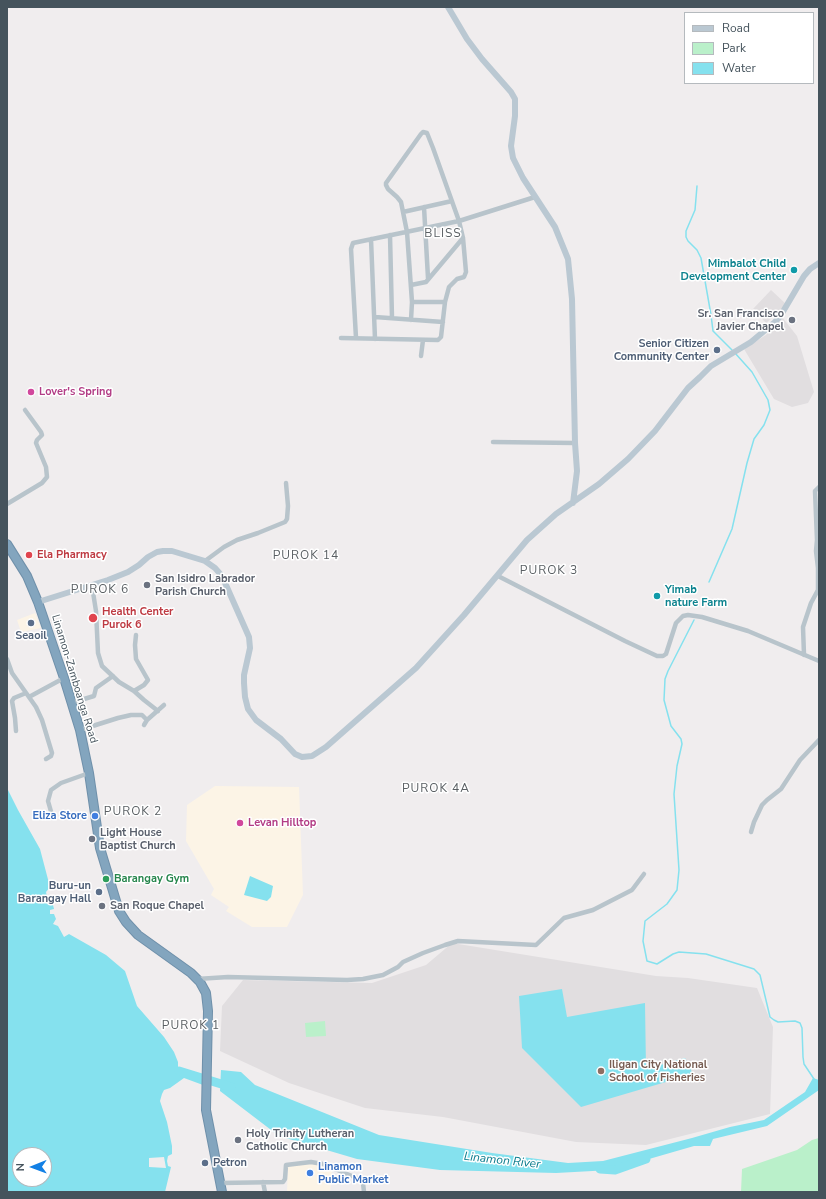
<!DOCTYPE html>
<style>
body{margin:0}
#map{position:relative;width:826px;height:1199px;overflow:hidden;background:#f0edee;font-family:"Nunito Sans",sans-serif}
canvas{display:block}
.frame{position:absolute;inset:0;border:8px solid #45535c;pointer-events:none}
.legend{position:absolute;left:684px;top:12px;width:130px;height:72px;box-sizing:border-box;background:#fff;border:1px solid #b5babe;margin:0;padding:5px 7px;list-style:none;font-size:12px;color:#45535c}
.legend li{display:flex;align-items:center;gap:8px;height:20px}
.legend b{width:20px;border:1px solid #b5babe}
.north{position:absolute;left:12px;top:1147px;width:40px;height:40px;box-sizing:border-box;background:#fff;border:1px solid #b5babe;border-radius:50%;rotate:269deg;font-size:11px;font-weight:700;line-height:16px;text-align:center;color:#45535c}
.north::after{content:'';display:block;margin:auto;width:14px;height:18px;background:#1380e5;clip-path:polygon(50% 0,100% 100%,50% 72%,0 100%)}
</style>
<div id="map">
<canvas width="826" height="1199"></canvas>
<div class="frame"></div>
<ul class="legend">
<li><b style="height:5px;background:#bac8d2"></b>Road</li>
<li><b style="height:11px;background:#baf0ca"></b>Park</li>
<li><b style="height:11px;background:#85e1ee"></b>Water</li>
</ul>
<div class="north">N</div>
</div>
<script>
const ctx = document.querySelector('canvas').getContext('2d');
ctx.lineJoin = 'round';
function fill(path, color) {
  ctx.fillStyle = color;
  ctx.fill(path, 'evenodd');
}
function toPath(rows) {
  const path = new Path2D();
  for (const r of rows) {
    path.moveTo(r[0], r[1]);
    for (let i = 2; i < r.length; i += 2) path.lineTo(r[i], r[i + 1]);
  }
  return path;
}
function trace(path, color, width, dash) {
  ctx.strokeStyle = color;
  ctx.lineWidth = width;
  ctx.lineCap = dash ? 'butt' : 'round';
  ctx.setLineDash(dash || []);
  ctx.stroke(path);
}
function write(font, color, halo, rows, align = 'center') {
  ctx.font = font + ' "Nunito Sans",sans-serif';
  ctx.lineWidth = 3;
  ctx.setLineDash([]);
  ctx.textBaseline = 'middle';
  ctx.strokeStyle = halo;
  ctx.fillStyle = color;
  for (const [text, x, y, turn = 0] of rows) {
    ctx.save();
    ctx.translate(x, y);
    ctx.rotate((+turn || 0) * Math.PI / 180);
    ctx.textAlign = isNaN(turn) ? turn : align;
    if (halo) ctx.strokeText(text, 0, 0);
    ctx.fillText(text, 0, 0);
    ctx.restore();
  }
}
fill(toPath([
 [35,613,41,628,21,632,17,620],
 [215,786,299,787,303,895,287,927,252,927,226,911,229,907,211,895,214,889,186,841,187,805],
 [316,1163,332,1169,330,1192,287,1192,288,1166]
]), '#fcf4e6');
fill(toPath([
 [771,290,786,304,777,314,766,323,753,309],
 [782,317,797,336,814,392,808,403,792,407,774,399,744,349,766,335],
 [452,943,656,976,688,978,757,988,773,1027,770,1114,646,1145,576,1142,443,1117,365,1108,289,1083,220,1051,222,1006,243,980,372,983,426,965]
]), '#e1dee0');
fill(toPath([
 [325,1021,326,1036,306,1037,305,1023],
 [819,1138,819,1192,741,1192,742,1169,797,1150,812,1140]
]), '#baf0ca');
fill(toPath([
 [7,788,18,810,40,849,50,887,46,892,48,902,52,901,54,909,50,910,50,914,54,914,56,919,53,924,58,926,64,937,69,934,106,955,125,971,137,1006,164,1037,174,1052,178,1062,178,1074,182,1069,203,1075,203,1085,184,1078,170,1088,164,1090,162,1094,160,1101,167,1122,172,1146,172,1154,168,1156,167,1161,168,1166,171,1167,165,1192,7,1192],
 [20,1155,44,1155,44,1179,20,1179],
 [164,1157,166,1168,149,1167,149,1158],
 [250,876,273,886,271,897,267,901,244,895],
 [562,989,567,1017,645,1003,646,1069,685,1058,693,1074,581,1107,522,1048,519,996],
 [221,1070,241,1072,255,1085,379,1135,492,1153,568,1163,603,1161,692,1138,730,1127,764,1120,805,1092,813,1078,819,1080,819,1090,767,1126,713,1139,710,1146,694,1146,611,1170,556,1173,440,1170,357,1159,279,1136,220,1091]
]), '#85e1ee');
trace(toPath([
 [697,186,695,210,686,231,686,237,688,241,697,250,701,258,711,315,713,331,732,350],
 [709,582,732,529,747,463,754,439,764,425,770,410,768,400,752,372,735,353],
 [694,620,668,671,665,679,664,700,671,726,681,739,682,744,677,766,674,794,679,870,677,890,667,904,645,921,643,941,647,961,657,964,673,954,679,952,706,954,754,969,760,975,770,1017,774,1020,778,1022,795,1021,800,1023,802,1028,803,1057,804,1064,814,1079]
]), '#85e1ee', 1.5);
trace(toPath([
 [179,1071,231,1087],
 [600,1169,615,1170,646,1159]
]), '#85e1ee', 9);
const highway = toPath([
 [7,544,27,576,38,602,64,678,80,730,89,773,100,848,119,911,126,922,138,935,191,973,200,982,206,993,208,1011,206,1110,222,1192]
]);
trace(highway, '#6f90aa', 10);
trace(toPath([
 [424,207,428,278],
 [403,212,452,201],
 [390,235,392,318],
 [371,239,375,339],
 [411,285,426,282,463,238],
 [412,302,445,302],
 [375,317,443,322],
 [341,338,438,340,441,337,445,302,449,287,457,279,464,277,466,272,463,238,459,221,433,148,427,133,423,132,421,134,386,183,386,185,388,189,397,197,401,202,407,232,412,302,411,320],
 [356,338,351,249,353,243,459,221,535,197],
 [421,356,423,340],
 [493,442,575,443],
 [7,504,42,483,47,477,46,467,36,443,37,440,42,435,41,432,25,410],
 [205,561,224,547,237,540,258,533,285,522,287,519,288,506,286,483],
 [498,576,625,641,657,656,663,656,666,654,676,623,683,616,688,615,702,617,748,631,819,661],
 [92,586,96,611,98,653,102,666,119,682,134,691,144,700,158,711],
 [804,655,803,627,811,603,818,590,818,568,816,551,817,540,815,491,819,487],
 [7,659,12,673,36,707,42,720,52,753,51,756,46,759],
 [134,691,144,685,148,680,136,659,135,645,136,635],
 [29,697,64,678],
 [71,703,94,696,96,688,113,676],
 [147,720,164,705],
 [80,730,118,718,131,715,142,715,147,720,144,725],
 [16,731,15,718,12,701,14,698,26,693],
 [52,815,48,801,51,790,61,783,89,773],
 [751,832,754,822,762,805,767,800,781,789,800,760,819,740],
 [197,979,228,977,347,980,363,979,383,975,398,967,403,962,423,953,445,945,458,941,536,945,564,918,593,910,632,890,644,874],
 [263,1182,265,1192],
 [220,1183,283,1182,285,1179,286,1165,311,1162,323,1164,359,1179,363,1183,364,1192]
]), '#b8c4cb', 4.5);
trace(toPath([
 [448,7,467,39,482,59,511,92,515,99,515,116,511,146,513,158,523,178,555,227,568,259,572,299,575,443,577,471,573,503],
 [38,602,108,580,128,572,139,565,148,557,157,552,163,551,172,551,205,561,215,568,222,576,249,637,250,648,244,675,244,683,245,697,248,709,256,720,281,739,295,754,302,757,312,756,326,747,416,668,464,615,527,540,556,514,599,484,628,459,655,431,688,388,700,377,711,366,751,342,775,322,781,315,804,276,810,269,819,263]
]), '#bac8d2', 6);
trace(highway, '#83a5be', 8);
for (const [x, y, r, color] of [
 [794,270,4,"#0f9aa8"],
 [792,320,4,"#6b7280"],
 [717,350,4,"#5c6f8a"],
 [31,392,4,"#d1479c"],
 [29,555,4,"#e0444e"],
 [147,585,4,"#6b7280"],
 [657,596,4,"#0f9aa8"],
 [93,618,5,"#e0444e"],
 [31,623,4,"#5c6f8a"],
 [95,816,4,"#3f7fe0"],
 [240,823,4,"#d1479c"],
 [92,839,4,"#6b7280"],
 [106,879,4,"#2e9e5b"],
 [99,892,4,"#5c6f8a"],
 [102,906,4,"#6b7280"],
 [601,1071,4,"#8d6e63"],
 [238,1140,4,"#6b7280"],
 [205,1163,4,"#5c6f8a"],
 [310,1173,4,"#3f7fe0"]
]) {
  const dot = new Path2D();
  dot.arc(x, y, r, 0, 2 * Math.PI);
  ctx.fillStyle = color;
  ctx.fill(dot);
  trace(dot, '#fff', 1.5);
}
write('bold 11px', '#0d838f', '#fff', [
 ["Mimbalot Child",786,264],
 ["Development Center",786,277],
 ["Yimab",665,590,"left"],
 ["nature Farm",665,603,"left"]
], 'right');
write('bold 11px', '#5b616d', '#fff', [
 ["Sr. San Francisco",784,314,"right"],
 ["Javier Chapel",784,327,"right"],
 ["San Isidro Labrador",155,579],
 ["Parish Church",155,592],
 ["Light House",100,833],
 ["Baptist Church",100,846],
 ["San Roque Chapel",110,906],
 ["Holy Trinity Lutheran",246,1134],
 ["Catholic Church",246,1147]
], 'left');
write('bold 11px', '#4e5e75', '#fff', [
 ["Senior Citizen",709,344],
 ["Community Center",709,357],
 ["Seaoil",31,636,"center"],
 ["Buru-un",91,886],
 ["Barangay Hall",91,899],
 ["Petron",213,1163,"left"]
], 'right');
write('bold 11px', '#b23c85', '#fff', [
 ["Lover's Spring",39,392],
 ["Levan Hilltop",248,823]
], 'left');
write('bold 11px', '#be3a42', '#fff', [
 ["Ela Pharmacy",37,555],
 ["Health Center",102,612],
 ["Purok 6",102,625]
], 'left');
write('11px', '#45535c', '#fff', [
 ["Linamon-Zamboanga Road",74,679,73]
]);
write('bold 11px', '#366cbe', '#fff', [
 ["Eliza Store",87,816],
 ["Linamon",318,1167,"left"],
 ["Public Market",318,1180,"left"]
], 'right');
write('bold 11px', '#27864d', '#fff', [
 ["Barangay Gym",114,879]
], 'left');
write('bold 11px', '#785e54', '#fff', [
 ["Iligan City National",609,1065],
 ["School of Fisheries",609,1078]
], 'left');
ctx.letterSpacing = '1px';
write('12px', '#5a5f63', '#fff', [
 ["BLISS",443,234],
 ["PUROK 14",306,556],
 ["PUROK 3",549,571],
 ["PUROK 6",100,590],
 ["PUROK 4A",436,789],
 ["PUROK 2",133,812],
 ["PUROK 1",191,1026]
]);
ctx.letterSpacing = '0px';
write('italic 12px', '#0a7c8d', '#fff', [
 ["Linamon River",502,1161,6]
]);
</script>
